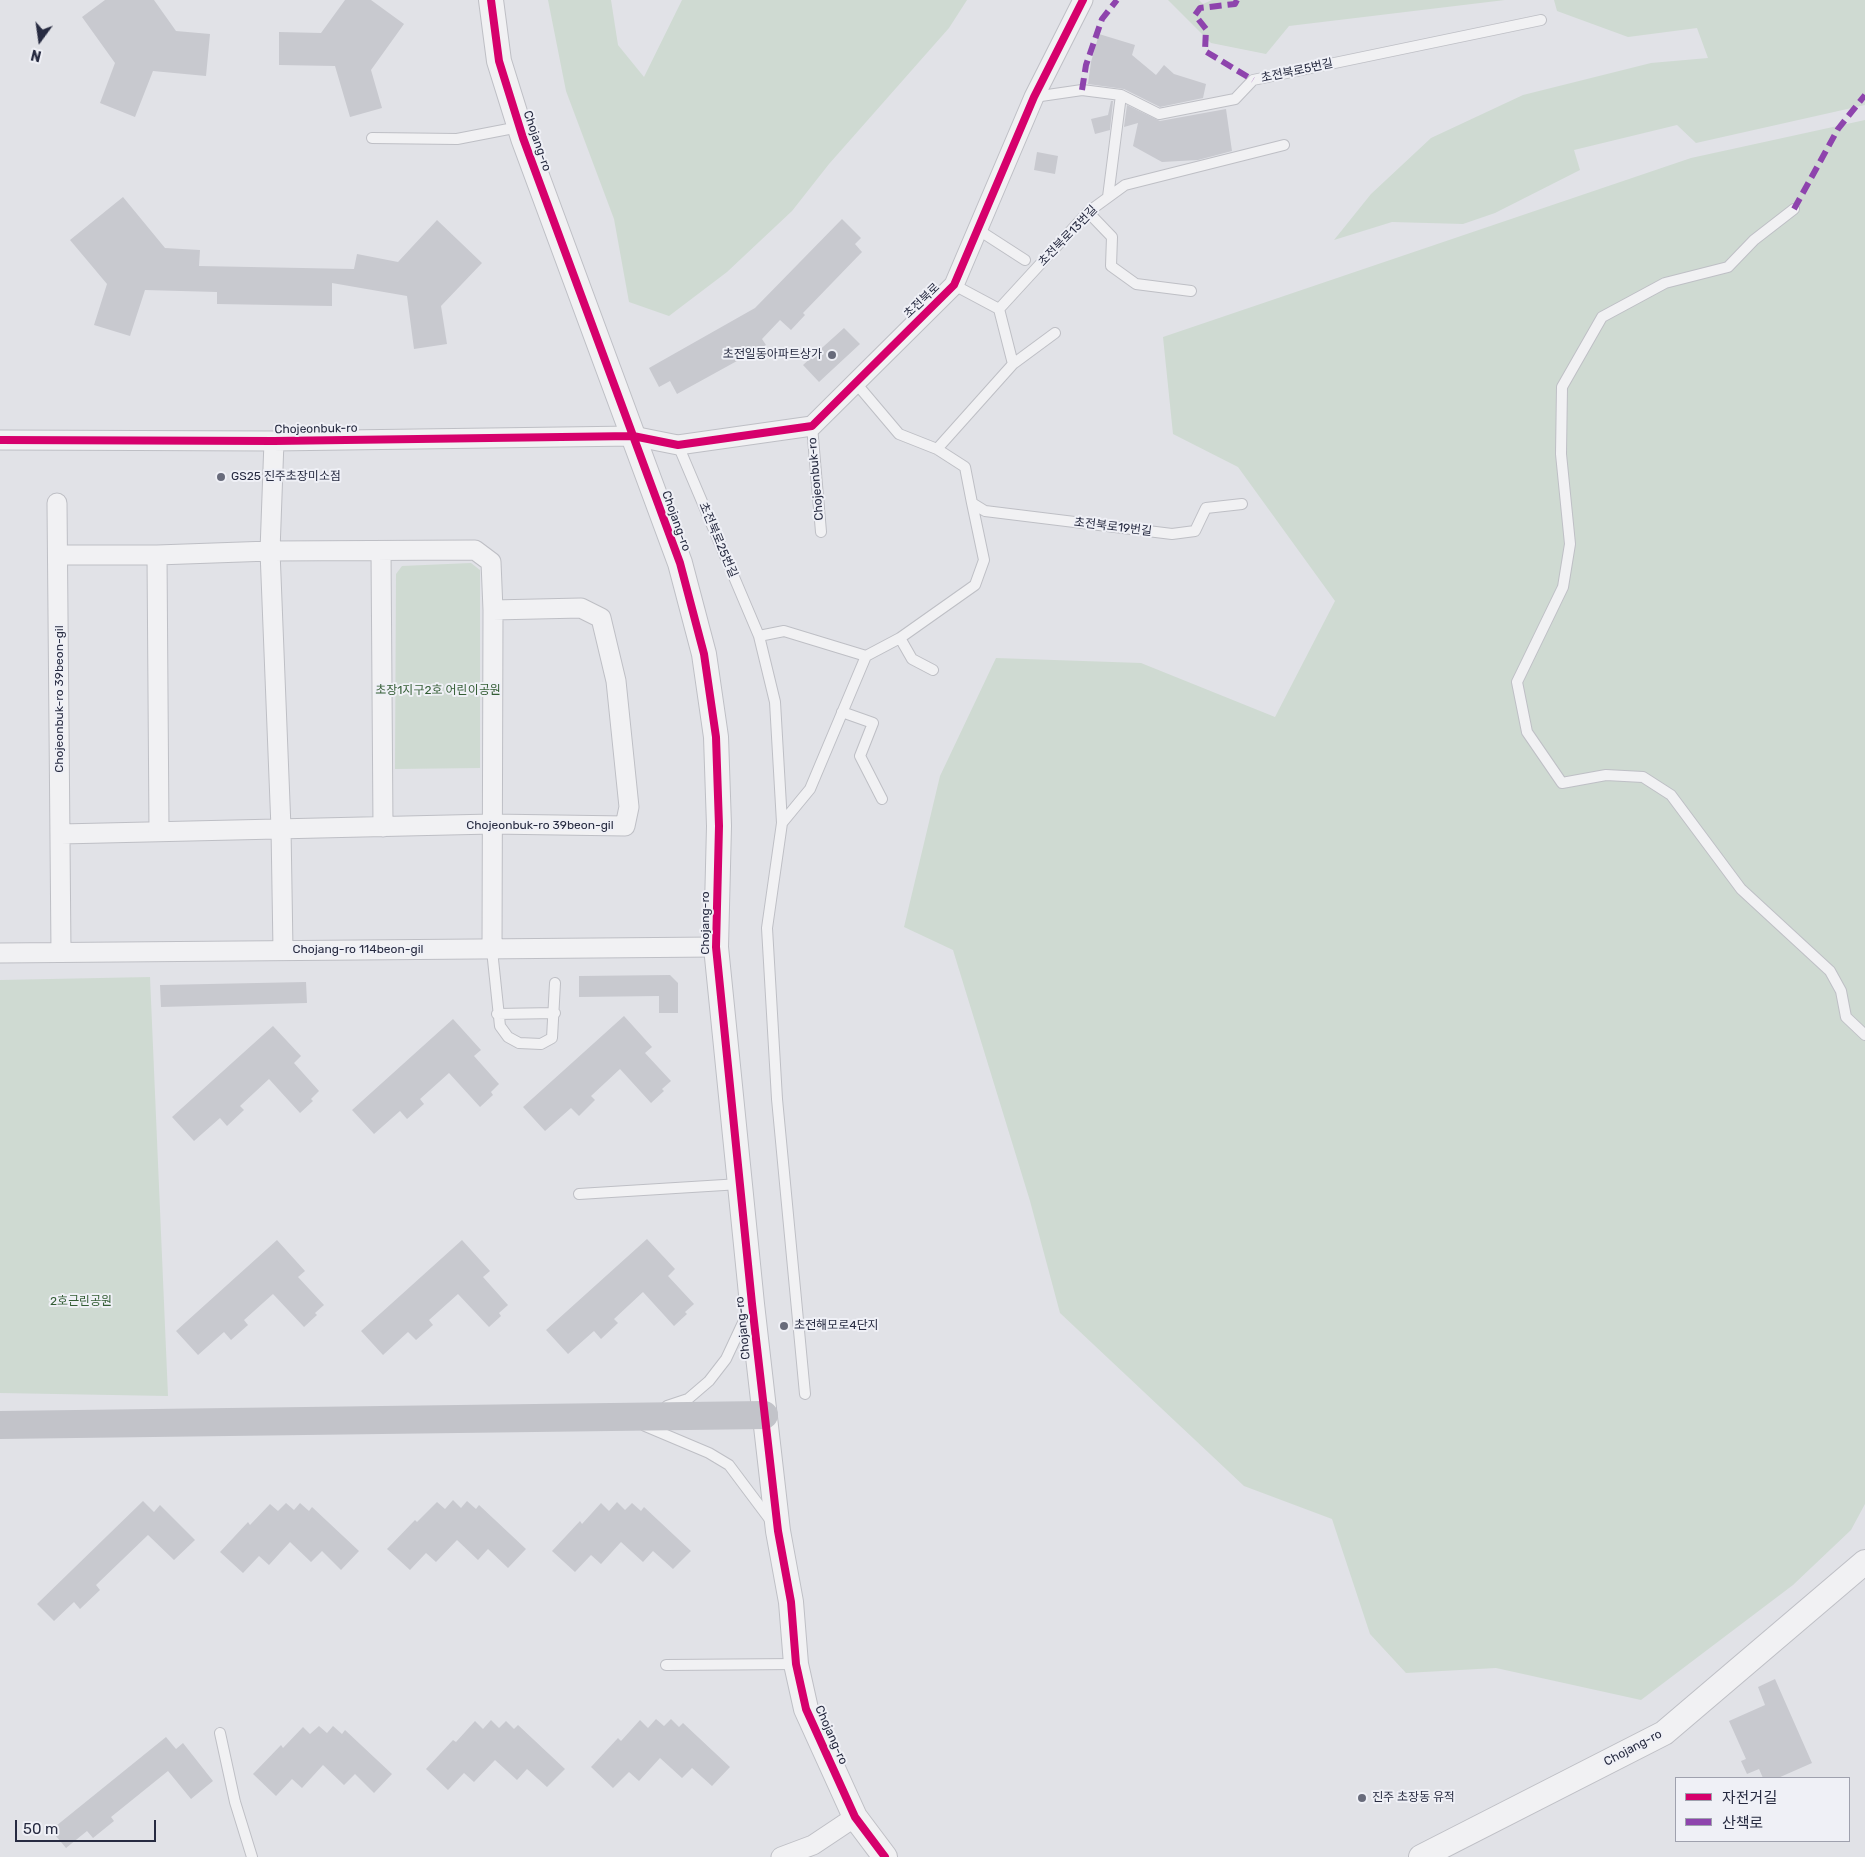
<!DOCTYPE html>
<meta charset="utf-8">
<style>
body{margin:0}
#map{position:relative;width:1865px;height:1857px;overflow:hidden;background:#e1e2e7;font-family:Rubik,"Noto Sans KR",sans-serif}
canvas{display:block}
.legend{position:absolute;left:1675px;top:1777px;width:175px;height:65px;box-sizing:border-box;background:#eff0f6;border:1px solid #9fa1ae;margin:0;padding:6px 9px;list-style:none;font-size:15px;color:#272b41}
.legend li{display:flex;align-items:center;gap:10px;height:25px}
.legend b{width:25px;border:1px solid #9fa1ae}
.north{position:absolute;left:15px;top:15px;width:50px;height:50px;-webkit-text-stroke:4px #eff0f6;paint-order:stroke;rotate:194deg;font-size:14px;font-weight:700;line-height:20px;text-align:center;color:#272b41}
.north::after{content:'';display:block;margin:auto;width:18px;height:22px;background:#272b41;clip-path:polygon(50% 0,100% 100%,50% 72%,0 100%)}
.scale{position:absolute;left:15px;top:1820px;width:141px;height:22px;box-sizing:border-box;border:2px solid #272b41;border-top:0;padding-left:6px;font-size:15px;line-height:18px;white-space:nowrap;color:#272b41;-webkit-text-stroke:4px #eff0f6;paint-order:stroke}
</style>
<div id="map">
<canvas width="1865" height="1857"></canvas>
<ul class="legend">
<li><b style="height:6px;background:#d6006c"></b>자전거길</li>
<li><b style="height:6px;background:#8e44ad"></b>산책로</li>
</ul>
<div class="north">N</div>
<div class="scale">50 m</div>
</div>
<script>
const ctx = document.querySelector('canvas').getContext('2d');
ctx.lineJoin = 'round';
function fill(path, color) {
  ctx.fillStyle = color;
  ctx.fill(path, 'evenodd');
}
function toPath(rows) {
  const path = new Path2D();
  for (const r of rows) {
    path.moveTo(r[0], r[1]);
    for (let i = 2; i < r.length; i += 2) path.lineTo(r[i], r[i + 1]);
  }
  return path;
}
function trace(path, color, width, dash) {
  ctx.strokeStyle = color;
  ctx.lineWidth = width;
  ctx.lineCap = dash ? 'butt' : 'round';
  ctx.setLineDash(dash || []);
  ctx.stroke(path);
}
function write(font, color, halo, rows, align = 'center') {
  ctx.font = font + ' Rubik,"Noto Sans KR",sans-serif';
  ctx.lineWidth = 4;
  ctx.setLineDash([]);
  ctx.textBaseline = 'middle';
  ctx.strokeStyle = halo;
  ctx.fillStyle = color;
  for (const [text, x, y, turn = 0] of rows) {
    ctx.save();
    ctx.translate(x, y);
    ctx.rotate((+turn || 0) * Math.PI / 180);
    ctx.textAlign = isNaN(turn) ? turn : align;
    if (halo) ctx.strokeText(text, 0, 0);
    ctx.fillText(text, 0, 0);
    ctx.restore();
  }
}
fill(toPath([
 [548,0,611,0,618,45,644,77,682,0,967,0,949,28,829,164,792,211,727,272,669,316,629,302,614,219,566,91],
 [1168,0,1199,0,1203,4,1212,0,1505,0,1289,26,1266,54,1211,43],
 [1554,0,1865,0,1865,105,1696,143,1677,125,1574,150,1580,170,1495,213,1463,224,1392,222,1334,240,1371,194,1431,138,1523,95,1651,63,1708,58,1697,28,1628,37,1557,11],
 [1865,120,1865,1504,1851,1530,1793,1585,1641,1700,1496,1668,1406,1673,1370,1634,1332,1519,1244,1486,1060,1313,1030,1201,953,950,904,927,940,776,996,658,1141,663,1275,717,1335,601,1238,467,1173,434,1163,337,1691,158],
 [471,563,480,570,480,768,395,769,396,574,402,566],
 [150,977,168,1396,0,1393,0,980]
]), '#cfdad2');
fill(toPath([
 [105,0,154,0,176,31,210,34,206,76,153,71,135,117,100,103,115,63,82,17],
 [345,0,371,0,404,24,371,70,382,108,350,117,335,66,279,65,279,32,321,33],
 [1099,34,1135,45,1132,55,1156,75,1164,65,1174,74,1206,84,1203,98,1160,107,1124,89,1088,84,1091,62],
 [1111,101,1113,101,1110,130,1095,134,1091,119,1108,115],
 [1127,105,1160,121,1226,109,1232,151,1198,160,1162,162,1133,146,1138,123,1124,127],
 [1037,152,1058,156,1055,174,1034,170],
 [123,197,165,248,200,250,199,266,354,269,357,254,398,262,437,220,482,263,441,306,447,344,414,349,407,296,332,283,332,306,217,304,217,292,145,290,130,336,94,325,107,284,70,240],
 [842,219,861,238,855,244,862,252,803,313,805,315,791,330,780,320,762,339,766,345,677,394,670,381,659,387,649,368,755,308],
 [844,328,860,344,819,382,803,365],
 [670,975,678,983,678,1013,659,1013,659,996,579,997,579,976],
 [306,982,307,1003,161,1007,160,985],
 [624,1016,652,1047,645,1053,671,1081,662,1089,664,1091,651,1103,620,1069,591,1096,595,1100,579,1116,571,1108,545,1131,523,1107],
 [453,1019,481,1050,474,1056,499,1084,491,1092,493,1095,480,1107,449,1073,420,1099,424,1104,407,1119,400,1111,374,1134,352,1110],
 [273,1026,301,1056,294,1063,319,1091,311,1099,313,1101,300,1113,269,1079,240,1106,244,1110,227,1126,220,1118,194,1141,172,1117],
 [647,1239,675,1269,668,1276,694,1304,685,1312,687,1314,674,1326,643,1292,614,1319,618,1323,601,1339,594,1331,568,1354,546,1330],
 [277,1240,305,1271,298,1277,324,1305,315,1313,317,1315,304,1327,273,1294,244,1320,248,1325,231,1340,224,1332,198,1355,176,1331],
 [462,1240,490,1271,483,1277,508,1305,499,1313,501,1316,489,1327,458,1294,429,1320,433,1325,416,1340,408,1332,383,1355,361,1331],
 [453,1500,461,1508,467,1501,476,1509,479,1505,526,1549,508,1568,488,1549,478,1560,457,1540,436,1562,426,1553,410,1570,387,1549,415,1520,417,1522,437,1502,445,1509],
 [143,1501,154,1512,160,1505,195,1540,174,1560,148,1535,96,1585,100,1590,80,1609,74,1602,54,1621,37,1604],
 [617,1502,625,1510,632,1503,641,1511,644,1507,691,1551,673,1569,653,1551,643,1562,621,1542,601,1564,591,1555,575,1572,552,1551,580,1521,582,1524,601,1503,609,1511],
 [286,1503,294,1510,300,1503,309,1511,312,1507,359,1551,341,1570,322,1551,311,1562,290,1542,269,1565,259,1556,243,1573,220,1552,248,1522,250,1525,270,1504,278,1511],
 [1775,1679,1812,1763,1778,1778,1763,1778,1759,1769,1747,1774,1741,1761,1746,1759,1729,1721,1765,1705,1758,1687],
 [656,1719,664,1726,671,1719,679,1727,683,1723,730,1767,712,1786,692,1768,682,1778,660,1758,639,1781,629,1772,613,1788,591,1767,618,1738,621,1741,640,1720,648,1728],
 [491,1720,499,1728,506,1721,514,1729,518,1725,565,1769,547,1787,527,1769,517,1780,495,1760,474,1782,464,1773,448,1790,426,1769,453,1740,456,1742,475,1721,483,1729],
 [319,1726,327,1733,333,1726,342,1734,345,1730,392,1774,374,1793,355,1774,344,1785,323,1765,302,1788,292,1779,276,1796,253,1774,281,1745,283,1748,303,1727,310,1734],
 [166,1737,176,1749,183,1743,213,1781,191,1799,168,1771,111,1817,114,1821,93,1838,87,1831,66,1848,51,1830]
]), '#c8c9cf');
const service = toPath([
 [1034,97,1082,90,1121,95,1159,114,1235,99,1253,80,1541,20],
 [372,138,457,139,519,127],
 [1108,197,1121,95],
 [1794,209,1754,240,1728,267,1665,283,1602,317,1562,387,1561,454,1570,544,1563,587,1517,682,1527,732,1562,783,1606,775,1643,777,1671,795,1741,889,1830,971,1841,991,1846,1017,1865,1035],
 [1088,212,1112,237,1111,266,1136,284,1191,291],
 [977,229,1025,260],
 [954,285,999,309,1088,212,1125,185,1284,145],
 [999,309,1013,364],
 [855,382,899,434,937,449,965,467,972,503,985,511,1172,534,1195,531,1206,508,1242,504],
 [812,426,821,532],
 [678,445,759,636,775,702,782,823,767,928,777,1099,805,1394],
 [937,449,1013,364,1055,333],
 [759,636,784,631,866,656],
 [900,638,912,659,933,670],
 [842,712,873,723,860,756,882,799],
 [782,823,810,789,866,656,900,638,975,585,984,560,972,503],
 [492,950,500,1026,508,1037,519,1043,541,1044,552,1038,555,983],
 [497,1014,555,1013],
 [579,1194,740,1184],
 [667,1406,688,1399,709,1381,726,1359,747,1314],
 [645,1426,709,1453,729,1465,771,1521],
 [666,1665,796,1664],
 [220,1733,235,1802,252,1857]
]);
const minor = toPath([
 [0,440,274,441,633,436,678,445,812,426,954,285,1034,97,1083,0],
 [274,441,270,551,281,828,283,950],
 [57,503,61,952],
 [381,551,383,827],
 [59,555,157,555,270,551,475,550,491,562,493,610,492,950],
 [157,555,159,831],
 [61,834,492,824,625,826,629,807,616,681,601,618,581,608,493,610],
 [0,953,716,947],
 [781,1857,813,1845,855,1817]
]);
const tertiary = toPath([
 [491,0,499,61,523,138,680,563,704,654,716,737,719,826,716,947,752,1304,778,1531,791,1602,796,1664,806,1709,855,1817,885,1857],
 [1421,1857,1664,1733,1865,1562]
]);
trace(service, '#bebfc5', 12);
trace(minor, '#bebfc5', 21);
trace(tertiary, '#bebfc5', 26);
trace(service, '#f1f1f3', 10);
trace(minor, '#f1f1f3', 19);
trace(tertiary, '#f1f1f3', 24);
trace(toPath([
 [0,1425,764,1415]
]), '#c2c3c9', 28);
trace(toPath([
 [1237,0,1235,4,1200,8,1195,15,1206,29,1205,51,1253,80],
 [1082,90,1086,65,1102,19,1117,0],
 [1794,209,1838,129,1865,95]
]), '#8e44ad', 6, [12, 6]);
trace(toPath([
 [491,0,499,61,523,138,680,563,704,654,716,737,719,826,716,947,752,1304,778,1531,791,1602,796,1664,806,1709,855,1817,885,1857],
 [0,440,274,441,633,436,678,445,812,426,954,285,1034,97,1083,0]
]), '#d6006c', 8);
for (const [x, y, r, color] of [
 [832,355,5,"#686b7b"],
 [221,477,5,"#686b7b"],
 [784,1326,5,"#686b7b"],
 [1362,1798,5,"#686b7b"]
]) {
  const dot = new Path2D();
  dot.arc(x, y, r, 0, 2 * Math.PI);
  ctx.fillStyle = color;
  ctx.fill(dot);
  trace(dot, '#eff0f6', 2);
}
write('12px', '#272b41', '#eff0f6', [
 ["초전북로5번길",1297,71,-12],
 ["Chojang-ro",537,141,71],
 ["초전북로13번길",1068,236,-46],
 ["초전북로",922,301,-44],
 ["Chojeonbuk-ro",316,429,-1],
 ["Chojeonbuk-ro",816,479,-95],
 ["Chojang-ro",676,521,70],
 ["초전북로19번길",1113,527,7],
 ["초전북로25번길",718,540,67],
 ["Chojeonbuk-ro 39beon-gil",60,699,-90],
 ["Chojeonbuk-ro 39beon-gil",540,826],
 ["Chojang-ro",706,923,-90],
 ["Chojang-ro 114beon-gil",358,950],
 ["Chojang-ro",743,1328,-96],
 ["Chojang-ro",831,1735,66],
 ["Chojang-ro",1633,1748,-28]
]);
write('12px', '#272b41', '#eff0f6', [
 ["초전일동아파트상가",822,355,"right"],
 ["GS25 진주초장미소점",231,477],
 ["초전해모로4단지",794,1326],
 ["진주 초장동 유적",1372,1798]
], 'left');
write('12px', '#345d35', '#eff0f6', [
 ["초장1지구2호 어린이공원",438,691],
 ["2호근린공원",81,1302]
]);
</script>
